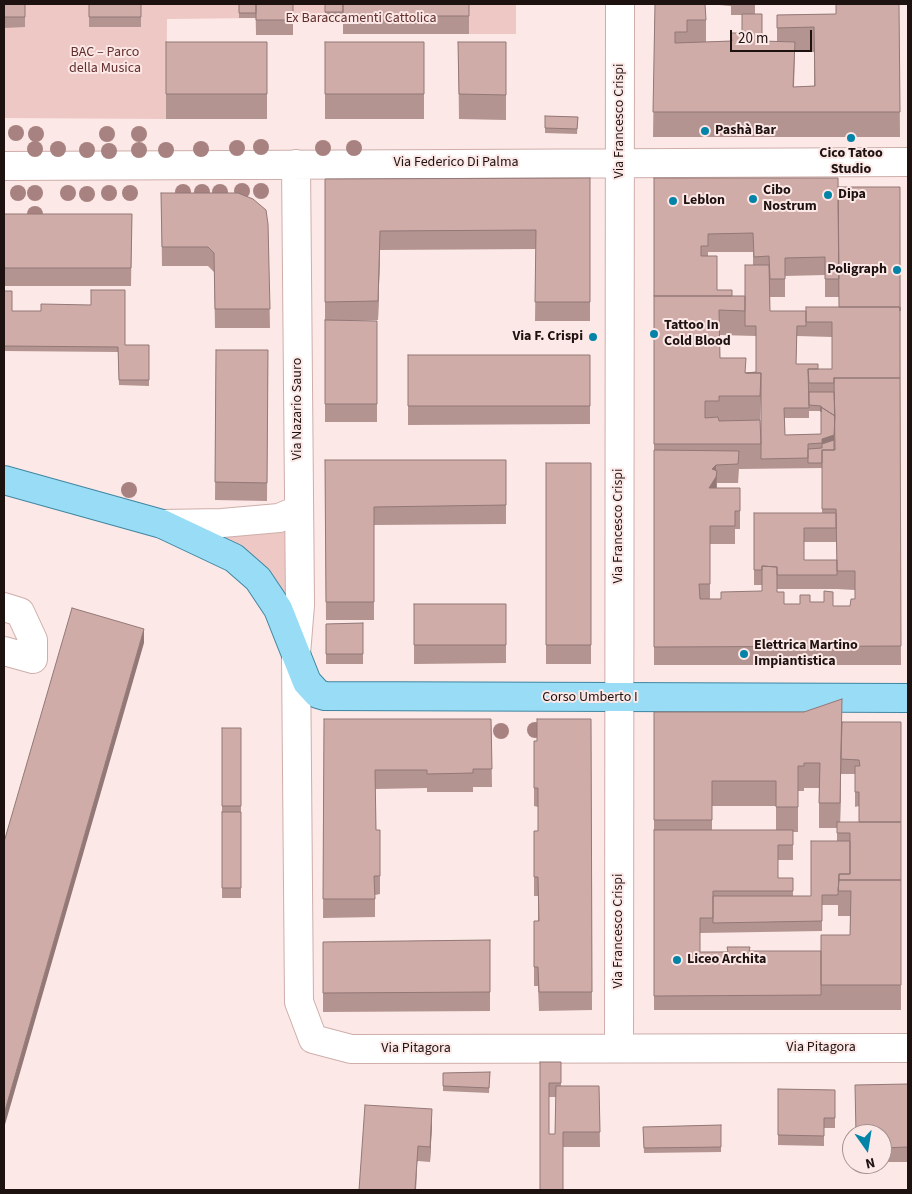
<!DOCTYPE html>
<meta charset="utf-8">
<style>
body{margin:0}
#map{position:relative;width:912px;height:1194px;overflow:hidden;background:#fce8e6;font-family:"Source Sans 3",sans-serif}
canvas{display:block}
.frame{position:absolute;inset:0;border:5px solid #1e1211;pointer-events:none}
.north{position:absolute;left:842px;top:1124px;width:50px;height:50px;box-sizing:border-box;background:#fce8e6;border:1px solid #a39291;border-radius:50%;rotate:167deg;font-size:14px;font-weight:700;line-height:20px;text-align:center;color:#1e1211}
.north::after{content:'';display:block;margin:auto;width:18px;height:22px;background:#0283a7;clip-path:polygon(50% 0,100% 100%,50% 72%,0 100%)}
.scale{position:absolute;left:730px;top:30px;width:82px;height:22px;box-sizing:border-box;border:2px solid #1e1211;border-top:0;padding-left:6px;font-size:15px;line-height:18px;white-space:nowrap;color:#1e1211;-webkit-text-stroke:4px #fce8e6;paint-order:stroke}
</style>
<div id="map">
<canvas width="912" height="1194"></canvas>
<div class="frame"></div>
<div class="north">N</div>
<div class="scale">20 m</div>
</div>
<script>
const ctx = document.querySelector('canvas').getContext('2d');
ctx.lineJoin = 'round';
function fill(path, color) {
  ctx.fillStyle = color;
  ctx.fill(path, 'evenodd');
}
function toPath(rows) {
  const path = new Path2D();
  for (const r of rows) {
    path.moveTo(r[0], r[1]);
    for (let i = 2; i < r.length; i += 2) path.lineTo(r[i], r[i + 1]);
  }
  return path;
}
function trace(path, color, width, dash) {
  ctx.strokeStyle = color;
  ctx.lineWidth = width;
  ctx.lineCap = dash ? 'butt' : 'round';
  ctx.setLineDash(dash || []);
  ctx.stroke(path);
}
function write(font, color, halo, rows, align = 'center') {
  ctx.font = font + ' "Source Sans 3",sans-serif';
  ctx.lineWidth = 4;
  ctx.setLineDash([]);
  ctx.textBaseline = 'middle';
  ctx.strokeStyle = halo;
  ctx.fillStyle = color;
  for (const [text, x, y, turn = 0] of rows) {
    ctx.save();
    ctx.translate(x, y);
    ctx.rotate((+turn || 0) * Math.PI / 180);
    ctx.textAlign = isNaN(turn) ? turn : align;
    if (halo) ctx.strokeText(text, 0, 0);
    ctx.fillText(text, 0, 0);
    ctx.restore();
  }
}
fill(toPath([
 [4,4,516,4,516,34,343,34,343,17,293,17,293,35,256,35,255,18,167,19,166,119,4,118],
 [287,525,285,592,282,594,215,534]
]), '#edc8c5');
const minor = toPath([
 [296,164,300,605,296,654,299,1002,313,1039,351,1049,908,1048],
 [4,166,908,162],
 [162,524,222,523,279,518,298,510],
 [4,607,20,612,33,640,33,659,4,651],
 [619,1048,620,4]
]);
const major = toPath([
 [4,480,162,524,234,558,258,579,278,609,307,682,318,694,325,696,908,698]
]);
trace(minor, '#ceaeab', 30);
trace(major, '#4086a1', 30);
trace(minor, '#fff', 28);
trace(major, '#98dcf5', 28);
ctx.fillStyle = '#a78280';
for (const [x, y] of [
 [16,133],
 [36,134],
 [107,134],
 [139,134],
 [261,147],
 [237,148],
 [323,148],
 [354,148],
 [35,149],
 [58,149],
 [201,149],
 [87,150],
 [139,150],
 [166,150],
 [109,151],
 [242,191],
 [261,191],
 [183,192],
 [202,192],
 [220,192],
 [18,193],
 [35,193],
 [68,193],
 [109,193],
 [130,193],
 [87,194],
 [35,214],
 [129,490],
 [535,730],
 [501,731]
]) {
  ctx.beginPath();
  ctx.arc(x, y, 8, 0, 2 * Math.PI);
  ctx.fill();
}
fill(toPath([
 [4,4,25,4,25,27,4,28],
 [89,4,141,4,141,27,89,27],
 [239,4,293,4,293,35,256,35,256,18,239,18],
 [325,4,343,4,343,17,325,17],
 [343,4,469,4,469,34,343,34],
 [655,4,706,20,706,42,731,41,731,33,742,33,742,15,731,15,731,6,708,4,755,4,755,14,762,41,777,42,777,15,836,14,899,4,900,137,653,137],
 [795,52,814,52,814,86,794,87],
 [166,42,267,42,267,119,166,119],
 [325,42,424,42,424,119,325,119],
 [458,42,506,42,506,120,459,119],
 [545,116,578,117,577,134,545,133],
 [590,178,590,321,535,321,536,249,380,250,378,320,335,320,377,321,377,422,325,422,325,179],
 [654,178,838,187,900,187,901,665,654,665],
 [708,252,753,252,753,265,745,296,732,296,717,290,708,256],
 [825,275,825,297,839,297,839,307,806,311,770,311,770,297,785,297,785,276],
 [719,335,756,336,756,372,746,373,720,358],
 [797,336,832,337,832,369,818,369,796,364],
 [761,398,761,444,760,420],
 [809,411,821,411,821,434,785,435,785,418,809,418],
 [822,468,822,513,754,513,754,585,762,585,762,591,721,599,710,599,710,544,735,544,735,529,740,529,740,488,717,488,717,483,738,483,739,469],
 [836,527,837,560,804,560,804,542,836,542],
 [837,588,837,589,855,590,855,599,850,606,833,606,824,602,810,602,800,604,784,604,777,592,777,589,837,589],
 [161,193,268,224,270,328,215,328,214,272,208,266,162,266],
 [4,214,132,214,131,286,4,286],
 [4,291,12,311,125,345,149,345,149,386,119,385,118,352,4,351],
 [216,350,268,350,267,501,215,500],
 [408,355,590,355,590,424,408,425],
 [325,460,506,460,506,524,374,525,374,620,326,620],
 [546,463,591,463,591,664,546,664],
 [414,604,506,604,506,663,414,664],
 [363,623,363,664,326,664,326,624],
 [654,712,842,722,901,722,901,1010,654,1010],
 [841,774,855,774,855,807,859,806,859,822,840,822],
 [804,788,819,788,819,828,837,828,837,841,811,896,793,896,793,878,778,878,778,860,793,860,793,832,798,832,798,791,804,791],
 [712,806,776,806,776,830,712,830],
 [822,905,838,905,838,916,850,916,850,935,821,951,700,952,700,933,822,931],
 [324,719,491,719,492,787,473,787,473,792,427,792,427,788,375,789,376,830,380,830,380,894,375,895,375,917,323,918],
 [591,719,592,1010,539,1011,538,986,534,986,534,939,538,921,538,896,534,896,534,850,538,831,538,807,534,806,534,760,537,741],
 [222,728,241,728,241,898,222,898],
 [490,940,490,1011,323,1012,323,942],
 [540,1062,561,1062,561,1086,599,1086,600,1147,563,1147,540,1190],
 [549,1097,556,1097,555,1134,549,1134],
 [490,1072,489,1093,443,1091,443,1073],
 [908,1084,908,1162,882,1162,882,1134],
 [778,1089,835,1090,835,1128,824,1128,824,1146,778,1145],
 [432,1124,430,1162,418,1161,359,1190],
 [721,1125,721,1152,644,1153,643,1127]
]), '#b39491');
fill(toPath([
 [380,231,380,250,378,320,378,301],
 [834,435,834,445,822,449,822,439],
 [716,465,716,478,717,471,716,495,709,488,712,469],
 [144,629,144,643,4,1128,4,1114],
 [842,699,842,724,840,828,840,803],
 [432,1109,432,1124,430,1162,430,1147],
 [418,1146,416,1190,415,1190]
]), '#927876');
const building = toPath([
 [4,4,25,4,25,17,4,17,4,4],
 [89,4,141,4,141,17,89,17,89,4],
 [239,4,256,4,256,13,239,13,239,4],
 [256,4,293,4,293,20,256,20,256,4],
 [325,4,343,4,343,12,325,12,325,4],
 [343,4,469,4,469,16,343,16,343,4],
 [655,4,705,4,706,20,687,20,687,32,675,32,675,43,732,41,731,33,742,33,742,14,762,14,762,41,795,42,793,87,815,86,814,27,777,28,777,15,836,14,836,4,899,4,900,112,653,112,655,4],
 [166,42,267,42,267,94,166,94,166,42],
 [325,42,424,42,424,94,325,94,325,42],
 [458,42,506,42,506,95,459,94,458,42],
 [545,116,578,117,577,129,545,128,545,116],
 [590,178,590,302,535,302,536,230,380,231,378,301,325,302,325,179,590,178],
 [654,178,838,178,839,279,825,279,825,257,785,258,785,279,770,279,769,256,754,257,753,233,708,234,708,246,701,246,701,256,717,256,717,290,732,290,732,296,654,296,654,178],
 [838,187,900,187,900,311,900,307,839,307,838,187],
 [161,193,238,193,253,199,266,210,268,224,270,309,215,309,214,253,208,247,162,247,161,193],
 [4,214,132,214,131,268,4,268,4,214],
 [745,265,769,265,770,311,806,311,806,326,797,326,796,364,818,364,818,369,808,369,809,408,784,408,785,435,821,434,821,407,835,416,834,435,822,439,822,443,808,444,808,458,761,459,761,373,746,373,756,372,756,326,745,326,745,265],
 [91,290,125,290,125,345,149,345,149,380,119,380,118,347,4,346,4,291,12,291,12,311,41,311,41,304,91,305,91,290],
 [654,296,745,296,745,311,719,310,720,358,746,358,745,373,761,373,760,396,719,396,719,401,705,401,705,418,718,417,719,421,760,420,761,444,654,444,654,296],
 [806,307,900,307,900,378,834,378,834,383,809,383,808,369,832,369,832,322,806,322,806,307],
 [325,320,377,321,377,404,325,404,325,320],
 [216,350,268,350,267,483,215,482,216,350],
 [408,355,590,355,590,406,408,406,408,355],
 [834,378,900,378,901,646,654,647,654,450,739,451,738,464,716,465,712,469,717,471,716,477,709,488,740,488,740,511,735,511,735,526,710,526,710,584,699,584,700,599,721,599,721,592,762,591,762,566,777,567,777,592,784,592,784,604,800,604,800,595,810,595,810,602,824,602,824,591,833,592,833,606,850,606,851,599,855,599,855,571,837,571,836,509,822,509,822,450,835,450,834,378],
 [809,392,834,392,835,416,821,407,821,412,821,406,809,405,809,392],
 [834,440,834,450,822,450,822,463,808,463,808,449,822,448,822,444,834,440],
 [325,460,506,460,506,505,374,507,374,602,326,602,325,460],
 [546,463,591,463,591,645,546,645,546,463],
 [754,513,836,513,836,528,804,528,804,560,837,560,837,575,777,575,777,567,762,566,762,570,754,570,754,513],
 [414,604,506,604,506,645,414,645,414,604],
 [72,608,144,629,4,1114,4,842,72,608],
 [363,623,363,654,326,654,326,624,363,623],
 [842,699,840,803,819,803,820,763,804,763,804,766,798,766,798,807,776,807,776,781,712,781,712,820,654,820,654,712,804,712,842,699],
 [324,719,491,719,492,769,473,769,473,773,427,774,427,770,375,770,376,830,380,830,380,876,374,876,375,899,323,899,324,719],
 [537,719,591,719,592,992,539,992,538,967,534,967,534,921,539,921,538,877,534,877,534,831,538,831,538,788,534,788,534,741,537,741,537,719],
 [842,722,901,722,901,822,859,822,859,792,855,792,855,766,860,766,859,760,841,759,842,722],
 [222,728,241,728,241,806,222,806,222,728],
 [222,812,241,812,241,888,222,888,222,812],
 [837,822,901,822,901,880,839,880,839,874,850,874,850,833,837,833,837,822],
 [654,830,793,830,793,845,778,845,778,878,793,878,793,891,713,891,713,918,700,918,700,952,728,952,727,947,750,947,749,951,821,951,821,995,654,996,654,830],
 [811,841,850,841,850,874,839,874,838,895,822,895,822,921,713,923,713,896,811,896,811,841],
 [839,880,901,880,901,985,821,985,821,935,850,935,851,891,838,891,839,880],
 [490,940,490,992,323,993,323,942,490,940],
 [540,1062,561,1062,561,1083,549,1083,549,1134,555,1134,556,1086,599,1086,600,1132,563,1132,563,1190,540,1190,540,1062],
 [490,1072,489,1088,443,1086,443,1073,490,1072],
 [908,1084,908,1147,882,1148,882,1134,856,1134,855,1085,908,1084],
 [778,1089,835,1090,835,1118,824,1118,824,1136,778,1135,778,1089],
 [365,1105,432,1109,430,1147,418,1146,415,1190,359,1190,365,1105],
 [721,1125,721,1147,644,1148,643,1127,721,1125]
]);
fill(building, '#d0aca9');
trace(building, '#927876', 1);
for (const [x, y, r, color] of [
 [705,131,5,"#0283a7"],
 [851,138,5,"#0283a7"],
 [828,195,5,"#0283a7"],
 [753,199,5,"#0283a7"],
 [673,201,5,"#0283a7"],
 [897,270,5,"#0283a7"],
 [654,334,5,"#0283a7"],
 [593,337,5,"#0283a7"],
 [744,654,5,"#0283a7"],
 [677,960,5,"#0283a7"]
]) {
  const dot = new Path2D();
  dot.arc(x, y, r, 0, 2 * Math.PI);
  ctx.fillStyle = color;
  ctx.fill(dot);
  trace(dot, '#fce8e6', 2);
}
write('14px', '#612f2d', '#fce8e6', [
 ["Ex Baraccamenti Cattolica",361,19],
 ["BAC – Parco",105,53],
 ["della Musica",105,69]
]);
write('14px', '#1e1211', '#fce8e6', [
 ["Via Francesco Crispi",620,121,-90],
 ["Via Federico Di Palma",456,163],
 ["Via Nazario Sauro",298,409,-90],
 ["Via Francesco Crispi",619,526,-90],
 ["Corso Umberto I",590,698],
 ["Via Francesco Crispi",619,931,-90],
 ["Via Pitagora",821,1048],
 ["Via Pitagora",416,1049]
]);
write('bold 14px', '#1e1211', '#fce8e6', [
 ["Pashà Bar",715,131],
 ["Cico Tatoo",851,154,"center"],
 ["Studio",851,170,"center"],
 ["Cibo",763,191],
 ["Nostrum",763,207],
 ["Dipa",838,195],
 ["Leblon",683,201],
 ["Poligraph",887,270,"right"],
 ["Tattoo In",664,326],
 ["Cold Blood",664,342],
 ["Via F. Crispi",583,337,"right"],
 ["Elettrica Martino",754,646],
 ["Impiantistica",754,662],
 ["Liceo Archita",687,960]
], 'left');
</script>
